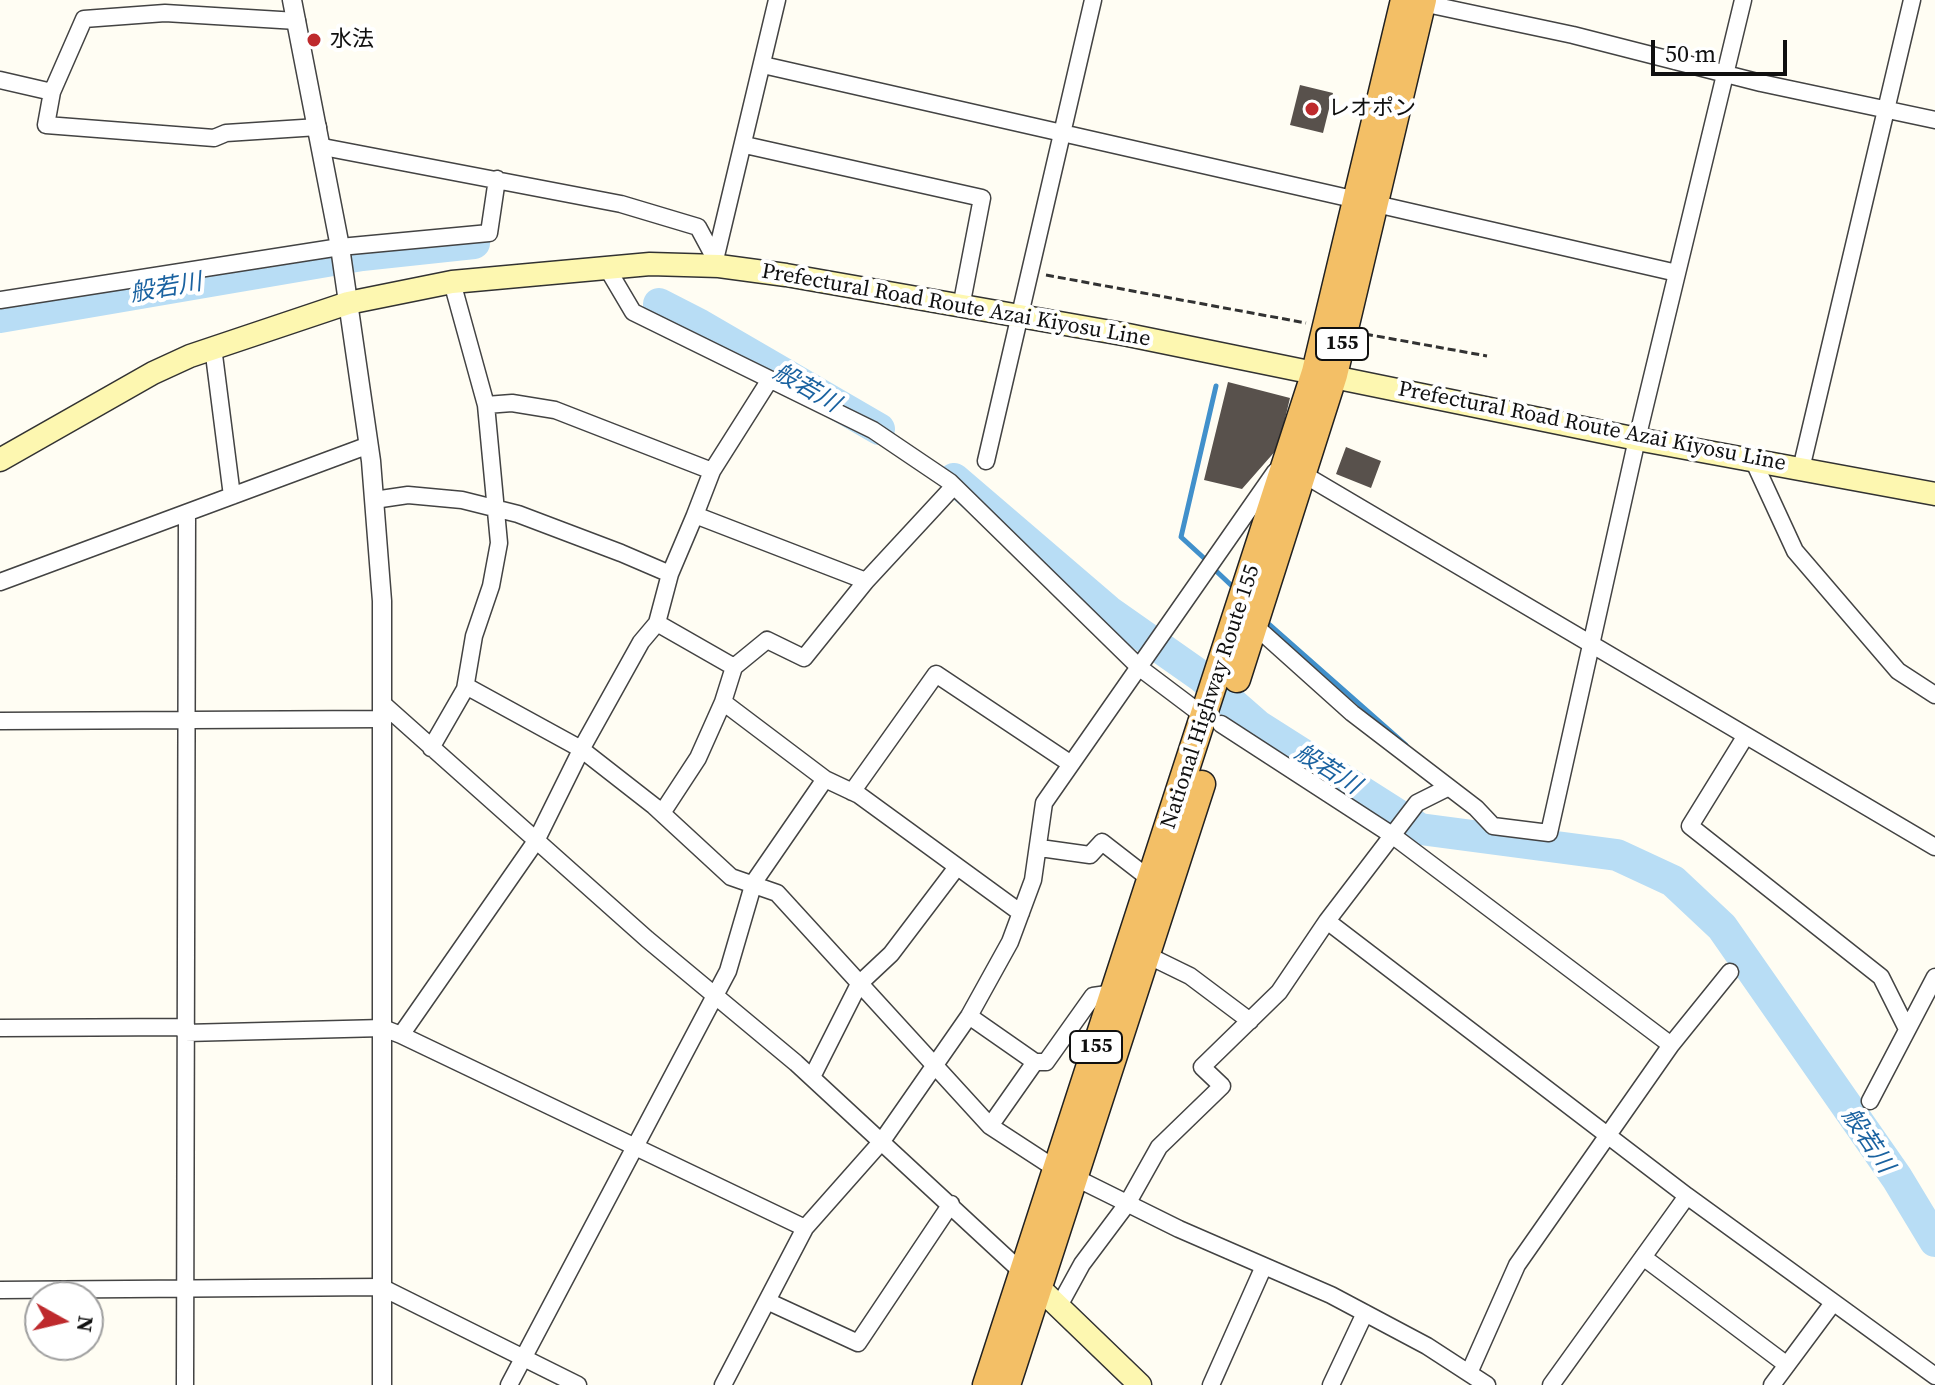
<!DOCTYPE html>
<meta charset="utf-8">
<style>
body{margin:0}
#map{position:relative;width:1935px;height:1385px;overflow:hidden;background:#fffdf3;font-family:"Source Serif 4",serif}
canvas{display:block}
.north{position:absolute;left:24px;top:1281px;width:80px;height:80px;box-sizing:border-box;background:#fff;border:2px solid #9f9f9f;border-radius:50%;rotate:98deg;font-size:22px;font-weight:700;line-height:32px;text-align:center;color:#101010}
.north::after{content:'';display:block;margin:auto;width:28px;height:36px;background:#be2a2d;clip-path:polygon(50% 0,100% 100%,50% 72%,0 100%)}
.scale{position:absolute;left:1651px;top:40px;width:136px;height:36px;box-sizing:border-box;border:4px solid #101010;border-top:0;padding-left:10px;font-size:24px;line-height:28px;white-space:nowrap;color:#101010;-webkit-text-stroke:6px #fff;paint-order:stroke}
</style>
<div id="map">
<canvas width="1935" height="1385"></canvas>
<div class="north">N</div>
<div class="scale">50 m</div>
</div>
<script>
const ctx = document.querySelector('canvas').getContext('2d');
ctx.lineJoin = 'round';
function toPath(rows) {
  const path = new Path2D();
  for (const r of rows) {
    path.moveTo(r[0], r[1]);
    for (let i = 2; i < r.length; i += 2) path.lineTo(r[i], r[i + 1]);
  }
  return path;
}
function trace(path, color, width, dash) {
  ctx.strokeStyle = color;
  ctx.lineWidth = width;
  ctx.lineCap = dash ? 'butt' : 'round';
  ctx.setLineDash(dash || []);
  ctx.stroke(path);
}
function fill(path, color) {
  ctx.fillStyle = color;
  ctx.fill(path, 'evenodd');
}
function write(font, color, halo, rows, align = 'center') {
  ctx.font = font + ' "Source Serif 4","Noto Sans JP",serif';
  ctx.lineWidth = 8;
  ctx.setLineDash([]);
  ctx.textBaseline = 'middle';
  ctx.strokeStyle = halo;
  ctx.fillStyle = color;
  for (const [text, x, y, turn = 0] of rows) {
    ctx.save();
    ctx.translate(x, y);
    ctx.rotate((+turn || 0) * Math.PI / 180);
    ctx.textAlign = isNaN(turn) ? turn : align;
    if (halo) ctx.strokeText(text, 0, 0);
    ctx.fillText(text, 0, 0);
    ctx.restore();
  }
}
trace(toPath([
 [1205,559,1181,537,1216,386],
 [1214,569,1232,586],
 [1270,625,1406,745]
]), '#4190cb', 5);
trace(toPath([
 [659,304,700,325,879,429],
 [0,317,362,255,474,243],
 [954,479,1108,611,1202,677,1258,726,1420,829,1617,855,1673,881,1722,927,1897,1178,1935,1241]
]), '#b8ddf5', 32);
fill(toPath([
 [1300,85,1333,93,1323,133,1290,125],
 [1228,382,1290,398,1278,448,1242,489,1204,480],
 [1346,447,1381,461,1371,488,1336,474]
]), '#58514c');
const minor = toPath([
 [1422,3,1573,35,1761,83,1935,120],
 [763,65,1357,200],
 [0,80,52,92,84,19,165,13,297,21],
 [52,92,46,125,214,138,226,133,318,127],
 [745,145,982,198,961,307],
 [323,147,621,204,698,227,719,266],
 [1376,204,1677,273],
 [715,260,777,0],
 [607,268,633,312,873,430,950,482,1140,668,1205,717],
 [0,300,340,247,489,233,497,179],
 [213,347,232,496],
 [769,381,712,471,695,515,866,581],
 [486,405,512,403,555,410,712,471],
 [1753,460,1795,551,1898,671,1935,695],
 [986,461,1093,0],
 [1801,469,1912,0],
 [1303,474,1935,847],
 [954,486,866,581,804,658,767,640,734,667,723,702,825,779,859,795,1021,913],
 [670,574,695,515],
 [0,582,369,445],
 [657,623,734,667],
 [1255,626,1352,713,1476,808,1493,826,1549,833,1637,439,1743,0],
 [466,686,581,749,654,806,731,877,777,893,990,1126,1056,1169],
 [382,703,647,939,796,1063,1023,1273],
 [0,721,381,719],
 [1221,724,1392,835,1671,1045],
 [1745,737,1690,826,1881,977,1907,1029],
 [431,748,465,689,474,636,491,586,499,543,486,405,452,282],
 [852,792,936,674,1071,764],
 [662,813,698,758,723,702],
 [1040,848,1090,855,1102,842,1151,880],
 [1327,921,1687,1196,1935,1376],
 [1147,955,1190,976,1250,1021],
 [969,1016,1035,1062],
 [0,1028,185,1027],
 [185,1033,383,1028,401,1035,536,841,583,746,641,642,657,623,670,574,621,553,518,514,462,500,408,495,374,500],
 [401,1035,805,1228],
 [812,1077,859,984,891,954,957,867],
 [1870,1101,1935,977],
 [990,1126,1035,1062,1046,1062,1093,996,1114,993],
 [1074,1177,1179,1229,1331,1295,1427,1346,1487,1385],
 [1643,1257,1787,1365],
 [0,1290,381,1287,578,1385],
 [767,1301,858,1343,951,1204],
 [1059,1306,1082,1264,1127,1204,1159,1147,1222,1086,1202,1067,1279,992,1327,921,1417,803,1447,788],
 [1469,1373,1517,1265,1671,1045,1730,972],
 [185,1385,187,513],
 [509,1385,728,971,754,882,825,779],
 [723,1385,805,1228,882,1141,969,1016,1010,942,1033,880,1044,803,1275,472],
 [1211,1385,1264,1266],
 [1331,1385,1365,1313],
 [1551,1385,1687,1196],
 [1772,1385,1833,1303]
]);
const tertiary = toPath([
 [292,0,340,247,371,461,382,601,382,1385]
]);
const secondary = toPath([
 [0,460,153,373,190,356,348,303,452,282,650,264,719,266,786,275,1128,335,1637,439,1935,494],
 [1029,1278,1140,1385]
]);
const trunk = toPath([
 [1237,679,1334,375,1423,0],
 [986,1385,1315,372,1404,0],
 [1007,1385,1202,784]
]);
trace(minor, '#434343', 19);
trace(tertiary, '#434343', 21);
trace(secondary, '#323232', 25);
trace(trunk, '#212121', 29);
trace(toPath([
 [1046,275,1306,323],
 [1365,334,1487,356]
]), '#323232', 3, [8, 4]);
trace(minor, '#fff', 16);
trace(tertiary, '#fff', 18);
trace(secondary, '#fdf7b0', 22);
trace(trunk, '#f3bf66', 26);
for (const [x, y, r, color] of [
 [314,40,8,"#be2a2d"],
 [1312,109,8,"#be2a2d"]
]) {
  const dot = new Path2D();
  dot.arc(x, y, r, 0, 2 * Math.PI);
  ctx.fillStyle = color;
  ctx.fill(dot);
  trace(dot, '#fff', 3);
}
for (const [x, y, w] of [
 [1342,344,52],
 [1096,1047,52]
]) {
  const box = new Path2D();
  box.roundRect(x - w / 2, y - 16, w, 32, 6);
  ctx.fillStyle = '#fff';
  ctx.fill(box);
  trace(box, '#101010', 2);
}
write('bold 20px', '#101010', null, [
 ["155",1342,344],
 ["155",1096,1047]
]);
write('22px', '#101010', '#fff', [
 ["水法",330,40],
 ["レオポン",1328,109]
], 'left');
write('22px', '#101010', '#fff', [
 ["Prefectural Road Route Azai Kiyosu Line",956,306,10],
 ["Prefectural Road Route Azai Kiyosu Line",1592,427,11],
 ["National Highway Route 155",1211,697,-72]
]);
write('italic 24px', '#1a62a0', '#fff', [
 ["般若川",166,289,-10],
 ["般若川",806,389,30],
 ["般若川",1327,770,32],
 ["般若川",1867,1141,56]
]);
</script>
